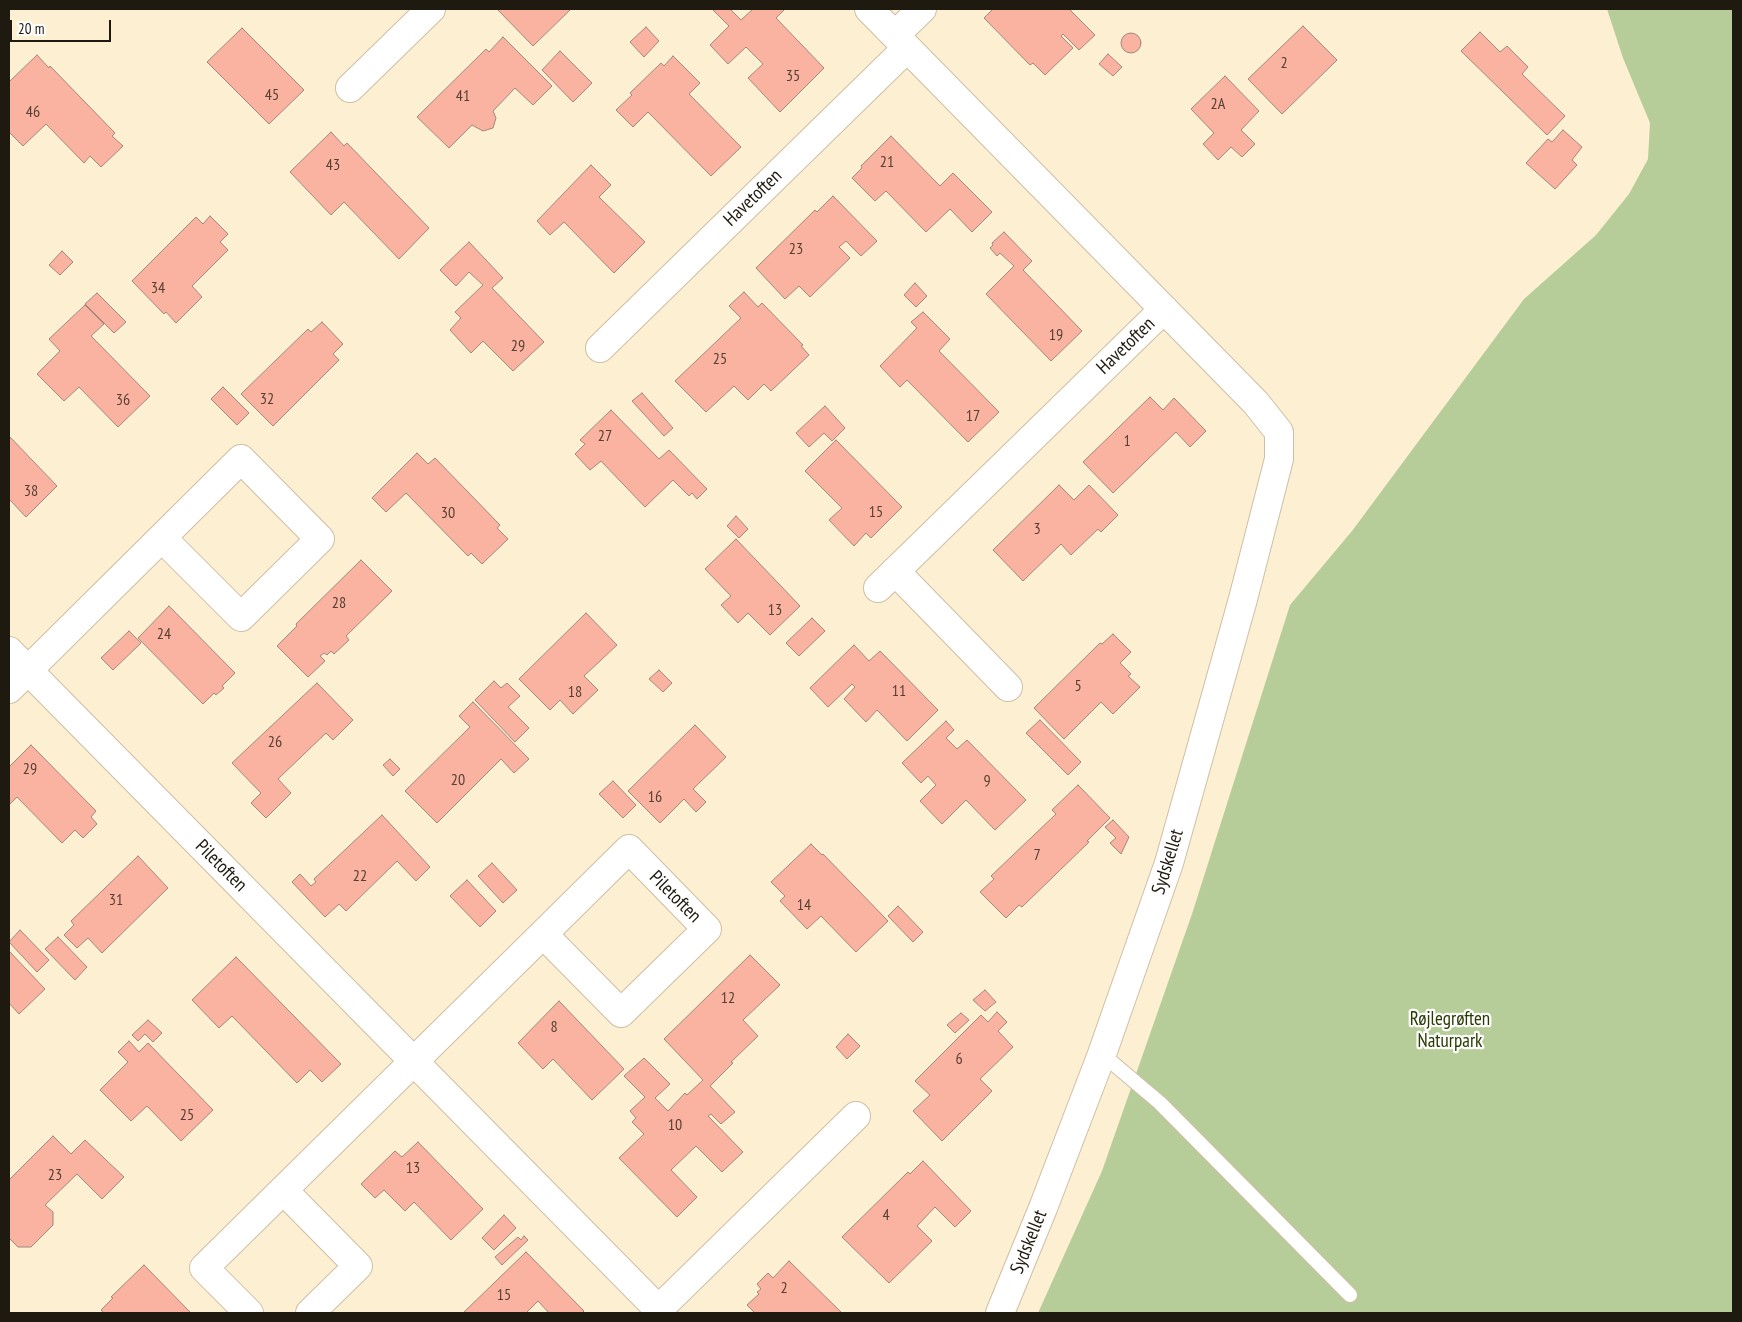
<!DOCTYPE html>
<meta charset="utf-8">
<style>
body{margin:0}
#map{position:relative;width:1742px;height:1322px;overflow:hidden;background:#fdefd2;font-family:"PT Sans Narrow",sans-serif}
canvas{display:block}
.frame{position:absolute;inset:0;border:10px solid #1f1a10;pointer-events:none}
.scale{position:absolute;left:10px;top:20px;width:101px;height:22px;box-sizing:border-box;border:2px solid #1f1a10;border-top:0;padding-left:6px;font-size:15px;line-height:18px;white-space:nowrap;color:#1f1a10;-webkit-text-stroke:4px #fefefe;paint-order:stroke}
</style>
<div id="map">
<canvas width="1742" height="1322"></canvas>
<div class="frame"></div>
<div class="scale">20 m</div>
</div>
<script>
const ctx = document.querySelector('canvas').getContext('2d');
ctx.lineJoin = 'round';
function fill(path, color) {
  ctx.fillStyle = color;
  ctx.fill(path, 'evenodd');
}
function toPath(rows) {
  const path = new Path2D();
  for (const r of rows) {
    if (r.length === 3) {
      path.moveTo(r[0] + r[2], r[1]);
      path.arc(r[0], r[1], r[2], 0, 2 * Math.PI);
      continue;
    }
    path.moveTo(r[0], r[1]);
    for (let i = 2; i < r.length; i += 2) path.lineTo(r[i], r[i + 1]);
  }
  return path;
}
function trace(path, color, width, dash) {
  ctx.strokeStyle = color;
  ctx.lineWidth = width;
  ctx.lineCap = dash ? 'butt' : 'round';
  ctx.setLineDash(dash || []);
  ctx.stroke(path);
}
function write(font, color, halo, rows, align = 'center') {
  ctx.font = font + ' "PT Sans Narrow",sans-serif';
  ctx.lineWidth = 4.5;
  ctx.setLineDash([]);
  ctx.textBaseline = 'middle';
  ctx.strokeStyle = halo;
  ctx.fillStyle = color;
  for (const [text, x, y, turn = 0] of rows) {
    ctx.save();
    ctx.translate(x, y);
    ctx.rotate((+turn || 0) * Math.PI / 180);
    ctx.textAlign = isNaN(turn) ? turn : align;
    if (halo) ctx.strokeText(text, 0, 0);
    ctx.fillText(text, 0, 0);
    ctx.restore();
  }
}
fill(toPath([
 [1607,9,1733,9,1733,1313,1038,1313,1102,1171,1192,914,1290,605,1352,531,1524,299,1596,235,1629,194,1648,159,1650,123,1623,58]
]), '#b7cd99');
const building = toPath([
 [497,9,571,9,533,46,497,9],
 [712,9,730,9,741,20,753,9,785,9,776,18,824,68,780,112,748,78,763,64,746,47,728,64,710,45,729,26,712,9],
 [993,9,1069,9,1095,35,1079,50,1063,34,1061,36,1073,48,1045,75,1033,63,1030,65,984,18,993,9],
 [1303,26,1337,60,1282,114,1248,79,1303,26],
 [646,27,659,41,644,57,630,42,646,27],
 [242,28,304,90,269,124,207,62,242,28],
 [1480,32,1500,52,1507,46,1528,67,1522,74,1565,116,1547,135,1461,51,1480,32],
 [1131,43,10],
 [503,37,552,86,533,105,515,88,493,111,496,118,493,128,483,131,472,125,449,148,417,117,486,49,489,52,503,37],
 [560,51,592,83,573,102,542,70,560,51],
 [1108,54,1122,67,1113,76,1099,64,1108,54],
 [37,55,49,68,50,66,115,133,112,136,123,146,101,167,90,156,84,163,46,124,23,146,9,132,9,82,37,55],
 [673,56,700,83,689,94,741,147,711,176,648,112,633,127,616,110,632,95,630,93,661,63,664,66,673,56],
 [1225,76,1259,111,1241,130,1255,144,1242,157,1231,147,1218,160,1203,144,1214,133,1191,109,1225,76],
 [1563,130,1582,147,1572,160,1577,165,1555,189,1526,163,1548,139,1552,142,1563,130],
 [331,132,344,146,347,143,429,228,399,259,344,202,331,215,290,172,331,132],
 [891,136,940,186,953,173,992,212,972,232,950,209,926,232,886,191,875,201,852,178,862,168,861,166,891,136],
 [591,165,611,185,599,197,645,242,614,273,564,222,550,235,537,221,591,165],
 [833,196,877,241,861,256,846,241,839,247,850,258,810,297,799,286,785,299,756,268,815,210,817,212,833,196],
 [210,216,228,234,220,242,228,250,192,286,202,297,176,323,166,312,164,314,132,281,196,217,203,224,210,216],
 [1004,232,1032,261,1023,270,1082,331,1051,361,986,294,1014,266,1000,253,997,256,990,248,993,245,992,243,1004,232],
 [469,242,503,278,492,288,544,342,513,371,483,341,471,353,450,330,461,318,455,312,483,285,469,272,456,286,440,270,469,242],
 [62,251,73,262,60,275,49,265,62,251],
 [915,283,927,296,916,307,904,295,915,283],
 [744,292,758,307,762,303,803,345,801,346,809,355,771,391,764,384,748,400,734,386,706,412,675,381,741,318,729,306,744,292],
 [97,293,126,322,114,333,85,304,97,293],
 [85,305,104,324,91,336,150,396,118,427,79,387,64,401,37,374,60,351,49,339,85,305],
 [923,312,950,339,939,351,999,412,968,442,907,380,900,387,880,366,917,328,911,322,923,312],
 [322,322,343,344,333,354,339,360,273,426,241,394,308,329,311,332,322,322],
 [223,387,249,413,237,425,211,399,223,387],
 [642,393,673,428,664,436,632,401,642,393],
 [1150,397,1163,410,1174,398,1206,431,1190,447,1176,432,1113,493,1083,462,1150,397],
 [825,406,845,428,832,441,824,433,809,447,796,433,825,406],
 [611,410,659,459,669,450,707,489,697,499,692,493,689,496,673,480,645,507,601,461,590,470,575,454,585,444,580,440,611,410],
 [9,436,57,486,26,517,9,499,9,436],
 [836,440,902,507,871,538,866,533,854,546,829,520,842,508,805,471,836,440],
 [417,453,428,464,435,458,500,525,497,528,508,539,482,564,471,553,468,556,406,493,386,512,372,498,417,453],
 [1059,485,1074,500,1089,485,1118,515,1101,532,1098,529,1071,555,1061,544,1023,581,993,550,1059,485],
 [736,516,748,529,739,538,727,526,736,516],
 [736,539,800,606,770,635,748,613,738,623,721,605,731,596,705,569,736,539],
 [361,560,392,591,346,636,349,640,334,654,331,651,327,655,324,653,320,656,325,661,308,677,277,646,297,626,296,624,361,560],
 [169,606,235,673,222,686,224,688,216,695,214,693,203,704,138,638,169,606],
 [586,613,617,645,584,676,598,690,573,714,560,700,550,710,519,679,586,613],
 [812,618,825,631,799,656,786,643,812,618],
 [129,631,141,643,113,670,101,658,129,631],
 [1113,634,1131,652,1120,663,1131,674,1128,676,1140,687,1113,714,1101,702,1064,739,1034,708,1100,643,1102,644,1113,634],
 [854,645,869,661,880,651,938,710,907,741,877,710,866,722,844,699,855,687,852,684,828,707,810,688,854,645],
 [659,670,672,683,663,692,649,679,659,670],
 [494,681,501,688,507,683,520,696,508,707,529,728,515,742,475,700,494,681],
 [317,683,353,720,333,740,326,733,278,779,291,793,266,818,251,803,261,793,232,763,317,683],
 [473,702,529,759,514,773,501,759,437,823,405,791,470,727,459,716,473,702],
 [1040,720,1081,762,1068,775,1026,733,1040,720],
 [946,721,954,730,946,738,957,749,967,740,1026,800,995,830,966,800,942,824,920,801,936,785,928,776,921,783,902,763,946,721],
 [695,725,726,757,693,789,706,802,696,812,684,799,660,823,628,791,695,725],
 [31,745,96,811,91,817,97,824,83,838,75,830,62,843,17,797,9,805,9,767,31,745],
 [390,759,400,769,393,776,383,765,390,759],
 [613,781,636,805,623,818,599,794,613,781],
 [1078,785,1110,818,1087,841,1089,842,1022,907,1019,905,1006,918,980,892,994,879,991,876,1056,814,1052,810,1078,785],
 [382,815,430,867,416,881,397,861,346,911,339,904,325,917,292,882,300,874,311,886,316,882,314,879,382,815],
 [1113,820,1129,837,1121,854,1110,843,1116,838,1105,827,1113,820],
 [811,844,822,855,823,854,888,921,856,952,821,916,807,929,780,901,785,896,771,882,811,844],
 [138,856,168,888,102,953,88,938,77,948,64,935,74,925,71,921,138,856],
 [492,863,517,890,503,903,478,876,492,863],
 [467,880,496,911,480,927,450,896,467,880],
 [898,906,923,932,913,942,888,916,898,906],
 [20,930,49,960,37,972,9,942,20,930],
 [58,937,87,967,75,980,45,949,58,937],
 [9,951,45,989,19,1014,9,1003,9,951],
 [750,955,780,985,743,1020,758,1036,731,1062,733,1063,710,1086,735,1112,721,1124,711,1114,708,1116,743,1152,722,1172,696,1146,671,1170,697,1197,677,1217,619,1158,644,1134,632,1122,636,1118,630,1111,645,1097,624,1076,644,1058,670,1084,655,1098,668,1111,685,1093,687,1095,703,1080,664,1039,750,955],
 [236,957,341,1064,322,1082,310,1070,297,1083,232,1016,219,1028,192,1000,236,957],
 [985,990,996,1002,985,1011,973,1000,985,990],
 [559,1001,624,1069,592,1100,553,1059,543,1069,518,1043,559,1001],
 [997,1012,1007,1022,998,1031,1013,1047,980,1079,992,1091,942,1141,913,1111,930,1095,915,1081,981,1015,988,1022,997,1012],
 [961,1013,969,1020,955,1033,947,1025,961,1013],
 [148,1020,162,1033,153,1042,145,1034,138,1041,132,1035,148,1020],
 [848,1034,860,1046,847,1059,836,1047,848,1034],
 [129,1041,139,1052,148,1043,213,1110,181,1141,147,1106,131,1121,100,1090,128,1062,118,1052,129,1041],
 [53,1136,71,1154,85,1140,124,1177,102,1199,77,1174,45,1205,53,1212,53,1225,31,1247,18,1247,9,1238,9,1180,53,1136],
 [418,1142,483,1209,451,1240,414,1202,405,1211,384,1190,375,1198,361,1184,395,1151,402,1157,418,1142],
 [923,1161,971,1211,955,1227,935,1207,917,1226,932,1241,889,1283,842,1237,908,1172,910,1174,923,1161],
 [504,1215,516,1228,494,1250,482,1238,504,1215],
 [524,1236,528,1240,502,1265,495,1257,518,1237,521,1240,524,1236],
 [526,1252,584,1311,582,1313,549,1313,538,1301,526,1313,463,1313,526,1252],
 [789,1261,842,1313,755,1313,747,1305,759,1294,757,1292,761,1289,757,1284,768,1273,773,1278,789,1261],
 [144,1265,191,1313,104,1313,101,1310,113,1298,111,1297,144,1265]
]);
fill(building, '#fab3a0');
trace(building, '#a4857c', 1);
const lane = toPath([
 [1102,1054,1160,1103,1350,1295]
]);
const street = toPath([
 [869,9,1256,403,1279,432,1279,459,1243,599,1169,863,1102,1054,1043,1208,1000,1313],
 [895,35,922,9],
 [350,88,431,9],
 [600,348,907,48],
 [895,571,1008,687],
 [878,588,1164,309],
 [9,651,662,1313],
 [9,689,241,459,320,539,241,617,162,538],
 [283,1190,358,1266,310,1313],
 [658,1310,856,1116],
 [249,1313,204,1268,543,934,621,1013,707,929,629,849,543,934]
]);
trace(lane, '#cdbfa4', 16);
trace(street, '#cdbfa4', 30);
trace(lane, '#fff', 14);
trace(street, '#fff', 28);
write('16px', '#564034', null, [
 ["2",1284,63],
 ["35",793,76],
 ["45",272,95],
 ["41",463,96],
 ["2A",1218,104],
 ["46",33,112],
 ["21",887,162],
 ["43",333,165],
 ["23",796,249],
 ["34",158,288],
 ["19",1056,335],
 ["29",518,346],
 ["25",720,359],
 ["32",267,399],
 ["36",123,400],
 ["17",973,416],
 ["27",605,436],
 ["1",1127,441],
 ["38",31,491],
 ["15",876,512],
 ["30",448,513],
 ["3",1037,529],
 ["28",339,603],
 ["13",775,610],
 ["24",164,634],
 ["5",1078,686],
 ["11",899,691],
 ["18",575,692],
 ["26",275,742],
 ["29",30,769],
 ["20",458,780],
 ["9",987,781],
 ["16",655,797],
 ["7",1037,855],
 ["22",360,876],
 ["31",116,900],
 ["14",804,905],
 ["12",728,998],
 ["8",554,1027],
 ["6",959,1059],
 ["25",187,1115],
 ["10",675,1125],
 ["13",413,1168],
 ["23",55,1175],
 ["4",886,1215],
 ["2",784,1288],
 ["15",504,1295]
]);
write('19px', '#1f1a10', '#fefefe', [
 ["Havetoften",753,198,-44],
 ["Havetoften",1126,346,-44],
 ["Sydskellet",1168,862,-73],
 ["Piletoften",221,866,45],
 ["Piletoften",675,897,45],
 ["Sydskellet",1029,1242,-68]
]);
write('19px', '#283b00', '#fefefe', [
 ["Røjlegrøften",1450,1020],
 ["Naturpark",1450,1042]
]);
</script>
